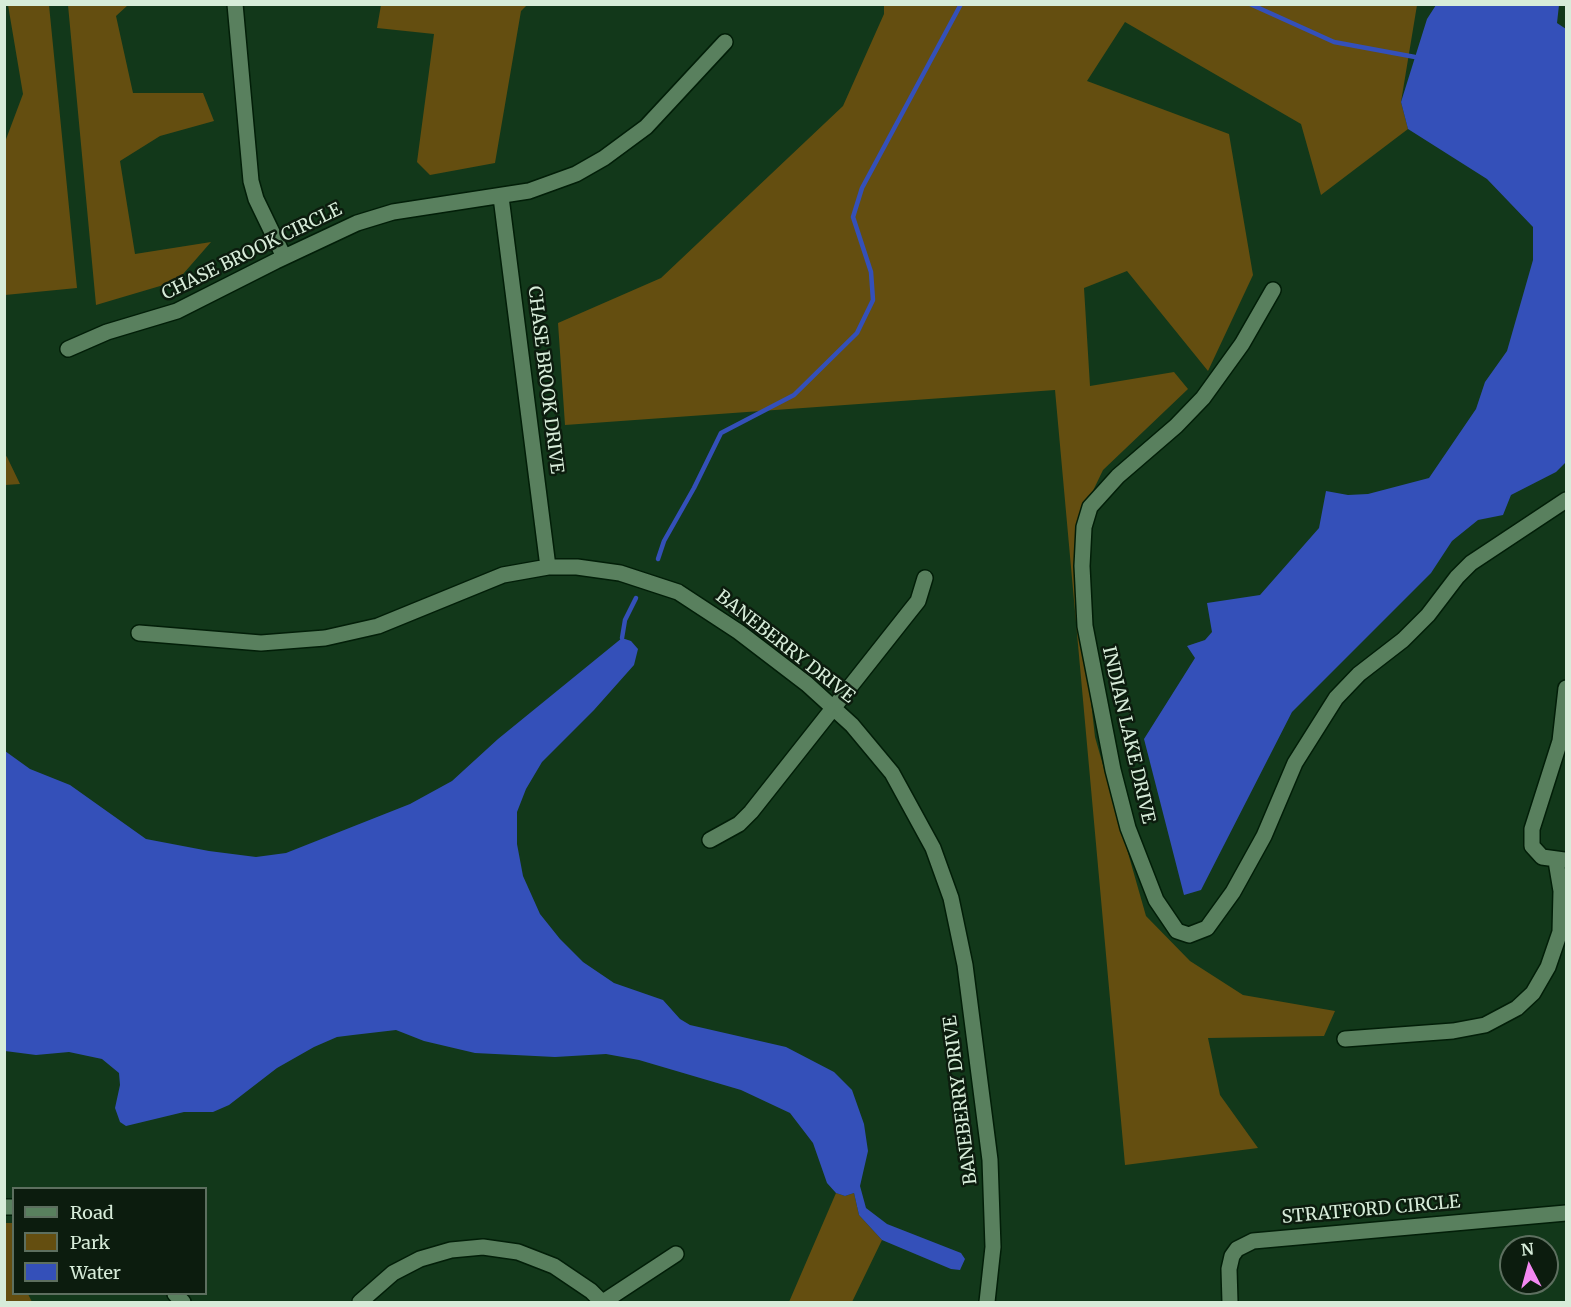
<!DOCTYPE html>
<style>
body{margin:0}
#map{position:relative;width:1571px;height:1307px;overflow:hidden;background:#12381a;font-family:Merriweather,serif}
canvas{display:block}
.frame{position:absolute;inset:0;border:6px solid #d7ecd9;pointer-events:none}
.legend{position:absolute;left:12px;top:1187px;width:195px;height:108px;box-sizing:border-box;background:#0c1c0e;border:2px solid #5d6f5f;margin:0;padding:8px 10px;list-style:none;font-size:18px;color:#d7ecd9}
.legend li{display:flex;align-items:center;gap:12px;height:30px}
.legend b{width:30px;border:2px solid #5d6f5f}
.north{position:absolute;left:1499px;top:1235px;width:60px;height:60px;box-sizing:border-box;background:#0c1c0e;border:2px solid #5d6f5f;border-radius:50%;rotate:354deg;font-size:16px;font-weight:700;line-height:24px;text-align:center;color:#d7ecd9}
.north::after{content:'';display:block;margin:auto;width:21px;height:27px;background:#f489f1;clip-path:polygon(50% 0,100% 100%,50% 72%,0 100%)}
</style>
<div id="map">
<canvas width="1571" height="1307"></canvas>
<div class="frame"></div>
<ul class="legend">
<li><b style="height:8px;background:#59805e"></b>Road</li>
<li><b style="height:16px;background:#644e10"></b>Park</li>
<li><b style="height:16px;background:#3450b9"></b>Water</li>
</ul>
<div class="north">N</div>
</div>
<script>
const ctx = document.querySelector('canvas').getContext('2d');
ctx.lineJoin = 'round';
function fill(path, color) {
  ctx.fillStyle = color;
  ctx.fill(path, 'evenodd');
}
function toPath(rows) {
  const path = new Path2D();
  for (const r of rows) {
    path.moveTo(r[0], r[1]);
    for (let i = 2; i < r.length; i += 2) path.lineTo(r[i], r[i + 1]);
  }
  return path;
}
function trace(path, color, width, dash) {
  ctx.strokeStyle = color;
  ctx.lineWidth = width;
  ctx.lineCap = dash ? 'butt' : 'round';
  ctx.setLineDash(dash || []);
  ctx.stroke(path);
}
function write(font, color, halo, rows, align = 'center') {
  ctx.font = font + ' Merriweather,serif';
  ctx.lineWidth = 5;
  ctx.setLineDash([]);
  ctx.textBaseline = 'middle';
  ctx.strokeStyle = halo;
  ctx.fillStyle = color;
  for (const [text, x, y, turn = 0] of rows) {
    ctx.save();
    ctx.translate(x, y);
    ctx.rotate((+turn || 0) * Math.PI / 180);
    ctx.textAlign = isNaN(turn) ? turn : align;
    if (halo) ctx.strokeText(text, 0, 0);
    ctx.fillText(text, 0, 0);
    ctx.restore();
  }
}
fill(toPath([
 [8,5,49,5,77,288,5,295,5,142,23,94],
 [68,5,128,5,116,16,133,93,203,93,214,121,160,136,120,161,135,254,211,242,177,281,96,305],
 [381,5,527,5,521,11,495,163,430,175,417,162,434,34,377,28],
 [884,5,1417,5,1401,102,1408,129,1321,195,1301,124,1125,22,1087,81,1229,134,1253,275,1208,371,1127,271,1084,288,1090,386,1174,372,1188,389,1103,470,1077,524,1084,639,1095,737,1146,916,1190,961,1243,995,1335,1011,1324,1036,1208,1038,1220,1095,1258,1148,1125,1165,1055,390,565,425,558,323,661,278,843,106,884,14],
 [5,455,7,457,20,484,5,485],
 [836,1193,845,1196,854,1193,859,1215,882,1240,852,1302,789,1302],
 [5,1223,13,1223,14,1294,28,1294,32,1302,5,1302]
]), '#644e10');
fill(toPath([
 [1436,5,1559,5,1557,23,1566,29,1566,462,1556,472,1511,495,1503,515,1478,520,1452,541,1431,573,1292,712,1201,890,1184,895,1144,739,1195,658,1187,646,1205,640,1212,632,1207,603,1260,595,1319,528,1326,491,1348,495,1368,494,1429,478,1476,409,1485,382,1507,351,1533,260,1533,227,1487,179,1408,129,1401,102,1427,19],
 [622,638,631,641,638,649,634,665,594,710,542,762,526,789,517,812,517,844,523,876,540,914,560,939,583,962,614,983,663,1000,680,1019,690,1025,786,1047,834,1072,852,1090,864,1124,868,1151,860,1186,866,1208,887,1224,961,1253,965,1259,960,1270,951,1269,882,1240,859,1215,854,1193,845,1196,836,1193,827,1183,813,1143,790,1113,741,1090,639,1060,606,1054,555,1057,475,1053,424,1041,396,1030,353,1035,337,1037,314,1047,277,1068,229,1105,213,1112,184,1112,126,1126,120,1122,115,1108,120,1085,119,1073,102,1059,69,1052,36,1055,5,1051,5,751,30,769,70,785,146,839,209,851,256,857,286,853,410,804,452,781,498,739]
]), '#3450b9');
trace(toPath([
 [1250,4,1334,42,1415,57],
 [658,559,664,541,694,488,721,433,794,395,857,333,873,300,871,272,853,217,862,188,961,4],
 [622,638,625,620,636,598]
]), '#3450b9', 4.5);
const minor = toPath([
 [235,4,251,181,256,199,284,257],
 [501,197,548,567],
 [1273,290,1242,344,1203,398,1176,426,1118,476,1090,507,1084,527,1082,566,1085,626,1113,770,1128,828,1156,900,1177,931,1189,935,1207,928,1233,892,1264,836,1295,763,1336,698,1359,674,1403,640,1428,615,1457,577,1471,563,1566,500],
 [68,349,107,332,177,311,276,261,357,223,393,212,529,191,576,174,604,158,646,127,725,42],
 [139,633,261,643,325,638,378,626,503,575,548,567,577,567,620,573,678,592,739,632,807,684,852,725,892,773,933,848,951,898,965,965,990,1160,993,1247,987,1302],
 [710,840,739,824,751,812,910,611,918,601,925,578],
 [1564,860,1542,857,1532,846,1532,829,1560,741,1566,688],
 [1345,1039,1453,1031,1485,1025,1517,1008,1533,993,1548,967,1560,932,1561,891,1556,861],
 [4,1207,14,1207],
 [175,1294,183,1302],
 [360,1302,393,1273,420,1259,451,1250,483,1247,518,1252,554,1266,591,1291,602,1302],
 [603,1302,676,1254],
 [1230,1302,1229,1269,1232,1256,1237,1249,1253,1241,1566,1213]
]);
trace(minor, '#021e08', 18);
trace(minor, '#59805e', 15);
write('18px', '#d7ecd9', '#0c1c0e', [
 ["CHASE BROOK CIRCLE",252,252,-26],
 ["CHASE BROOK DRIVE",545,380,83],
 ["BANEBERRY DRIVE",785,647,38],
 ["INDIAN LAKE DRIVE",1128,735,77],
 ["BANEBERRY DRIVE",961,1100,-97],
 ["STRATFORD CIRCLE",1371,1210,-5]
]);
</script>
